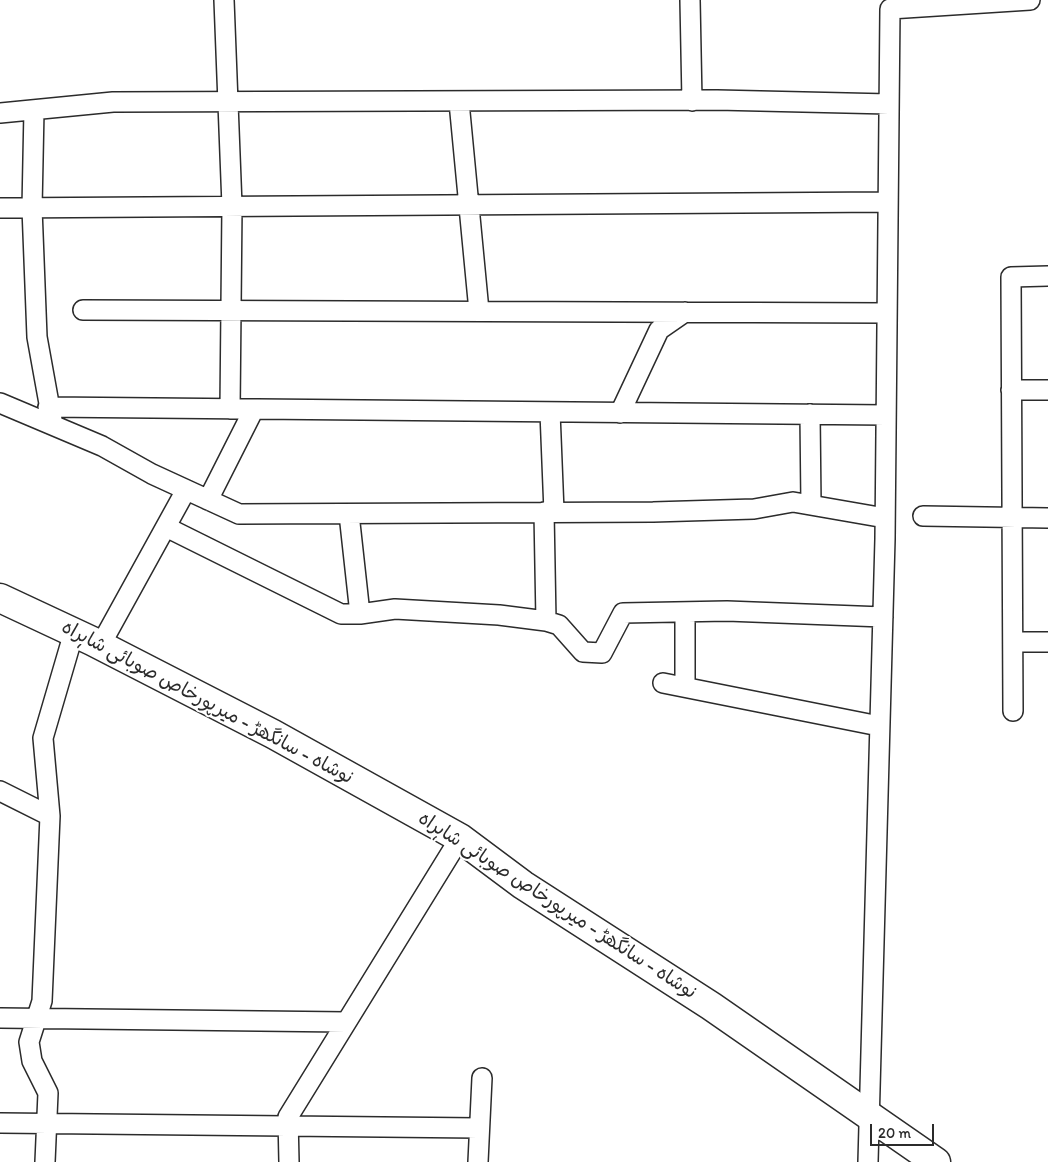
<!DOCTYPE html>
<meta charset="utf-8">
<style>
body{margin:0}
#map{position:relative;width:1048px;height:1162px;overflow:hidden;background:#fff;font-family:Itim,sans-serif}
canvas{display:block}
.scale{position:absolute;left:870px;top:1124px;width:64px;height:22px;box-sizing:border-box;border:2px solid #2b2b2b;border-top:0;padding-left:6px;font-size:15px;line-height:18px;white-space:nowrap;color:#2b2b2b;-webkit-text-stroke:4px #fff;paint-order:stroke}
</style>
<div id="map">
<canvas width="1048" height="1162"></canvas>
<div class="scale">20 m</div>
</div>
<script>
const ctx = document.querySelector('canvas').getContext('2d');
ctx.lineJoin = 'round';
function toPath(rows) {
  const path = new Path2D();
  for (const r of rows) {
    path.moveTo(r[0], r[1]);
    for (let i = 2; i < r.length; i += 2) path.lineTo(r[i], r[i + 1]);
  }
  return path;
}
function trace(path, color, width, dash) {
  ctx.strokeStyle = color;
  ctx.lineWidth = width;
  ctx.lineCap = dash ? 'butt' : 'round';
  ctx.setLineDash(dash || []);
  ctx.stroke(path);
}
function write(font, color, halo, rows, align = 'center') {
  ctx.font = font + ' Itim,"Playpen Sans Arabic",sans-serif';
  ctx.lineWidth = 4;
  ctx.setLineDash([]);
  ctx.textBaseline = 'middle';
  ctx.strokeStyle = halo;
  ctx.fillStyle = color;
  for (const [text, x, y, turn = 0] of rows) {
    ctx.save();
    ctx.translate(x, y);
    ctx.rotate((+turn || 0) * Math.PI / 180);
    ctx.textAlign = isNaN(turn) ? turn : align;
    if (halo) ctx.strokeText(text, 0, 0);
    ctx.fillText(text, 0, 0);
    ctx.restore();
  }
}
const street = toPath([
 [224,0,232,206,230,409],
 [690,0,692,101],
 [459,102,479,311],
 [34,110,32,208,37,337,52,420],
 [0,113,113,102,717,100,889,104],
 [0,208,888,202],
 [83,310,887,313],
 [1011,390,1048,390],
 [0,403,102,446,152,474,239,514,653,512,754,509,793,502,885,518],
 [48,407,886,415],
 [550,412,554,512],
 [620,413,659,330,685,312],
 [810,414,811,505],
 [208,500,254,409],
 [544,512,546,621],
 [349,514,360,614,395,609,499,615,546,621,559,625,583,652,602,653,623,613,727,611,883,617],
 [923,516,1048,518],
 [166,527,341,614,360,614],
 [685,612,685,686],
 [1013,642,1048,642],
 [100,646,186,490],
 [663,683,879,726],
 [1013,711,1011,277,1048,276],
 [0,791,50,816],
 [0,1018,346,1022],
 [0,1123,478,1128],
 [45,1162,48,1093,32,1061,29,1042,42,1001,50,816,43,738,74,632],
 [289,1162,288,1117,460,838],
 [478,1162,482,1078],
 [868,1162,885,539,890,9,1030,0]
]);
const primary = toPath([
 [0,598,92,641,273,734,460,838,523,885,711,1006,936,1162]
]);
trace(street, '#2b2b2b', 22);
trace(primary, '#2b2b2b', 31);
trace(street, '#fff', 19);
trace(primary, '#fff', 28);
write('19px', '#2b2b2b', '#fff', [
 ["نوشاہ - سانگھڑ - میرپورخاص صوبائی شاہراہ",207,703,28],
 ["نوشاہ - سانگھڑ - میرپورخاص صوبائی شاہراہ",557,906,33]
]);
</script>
